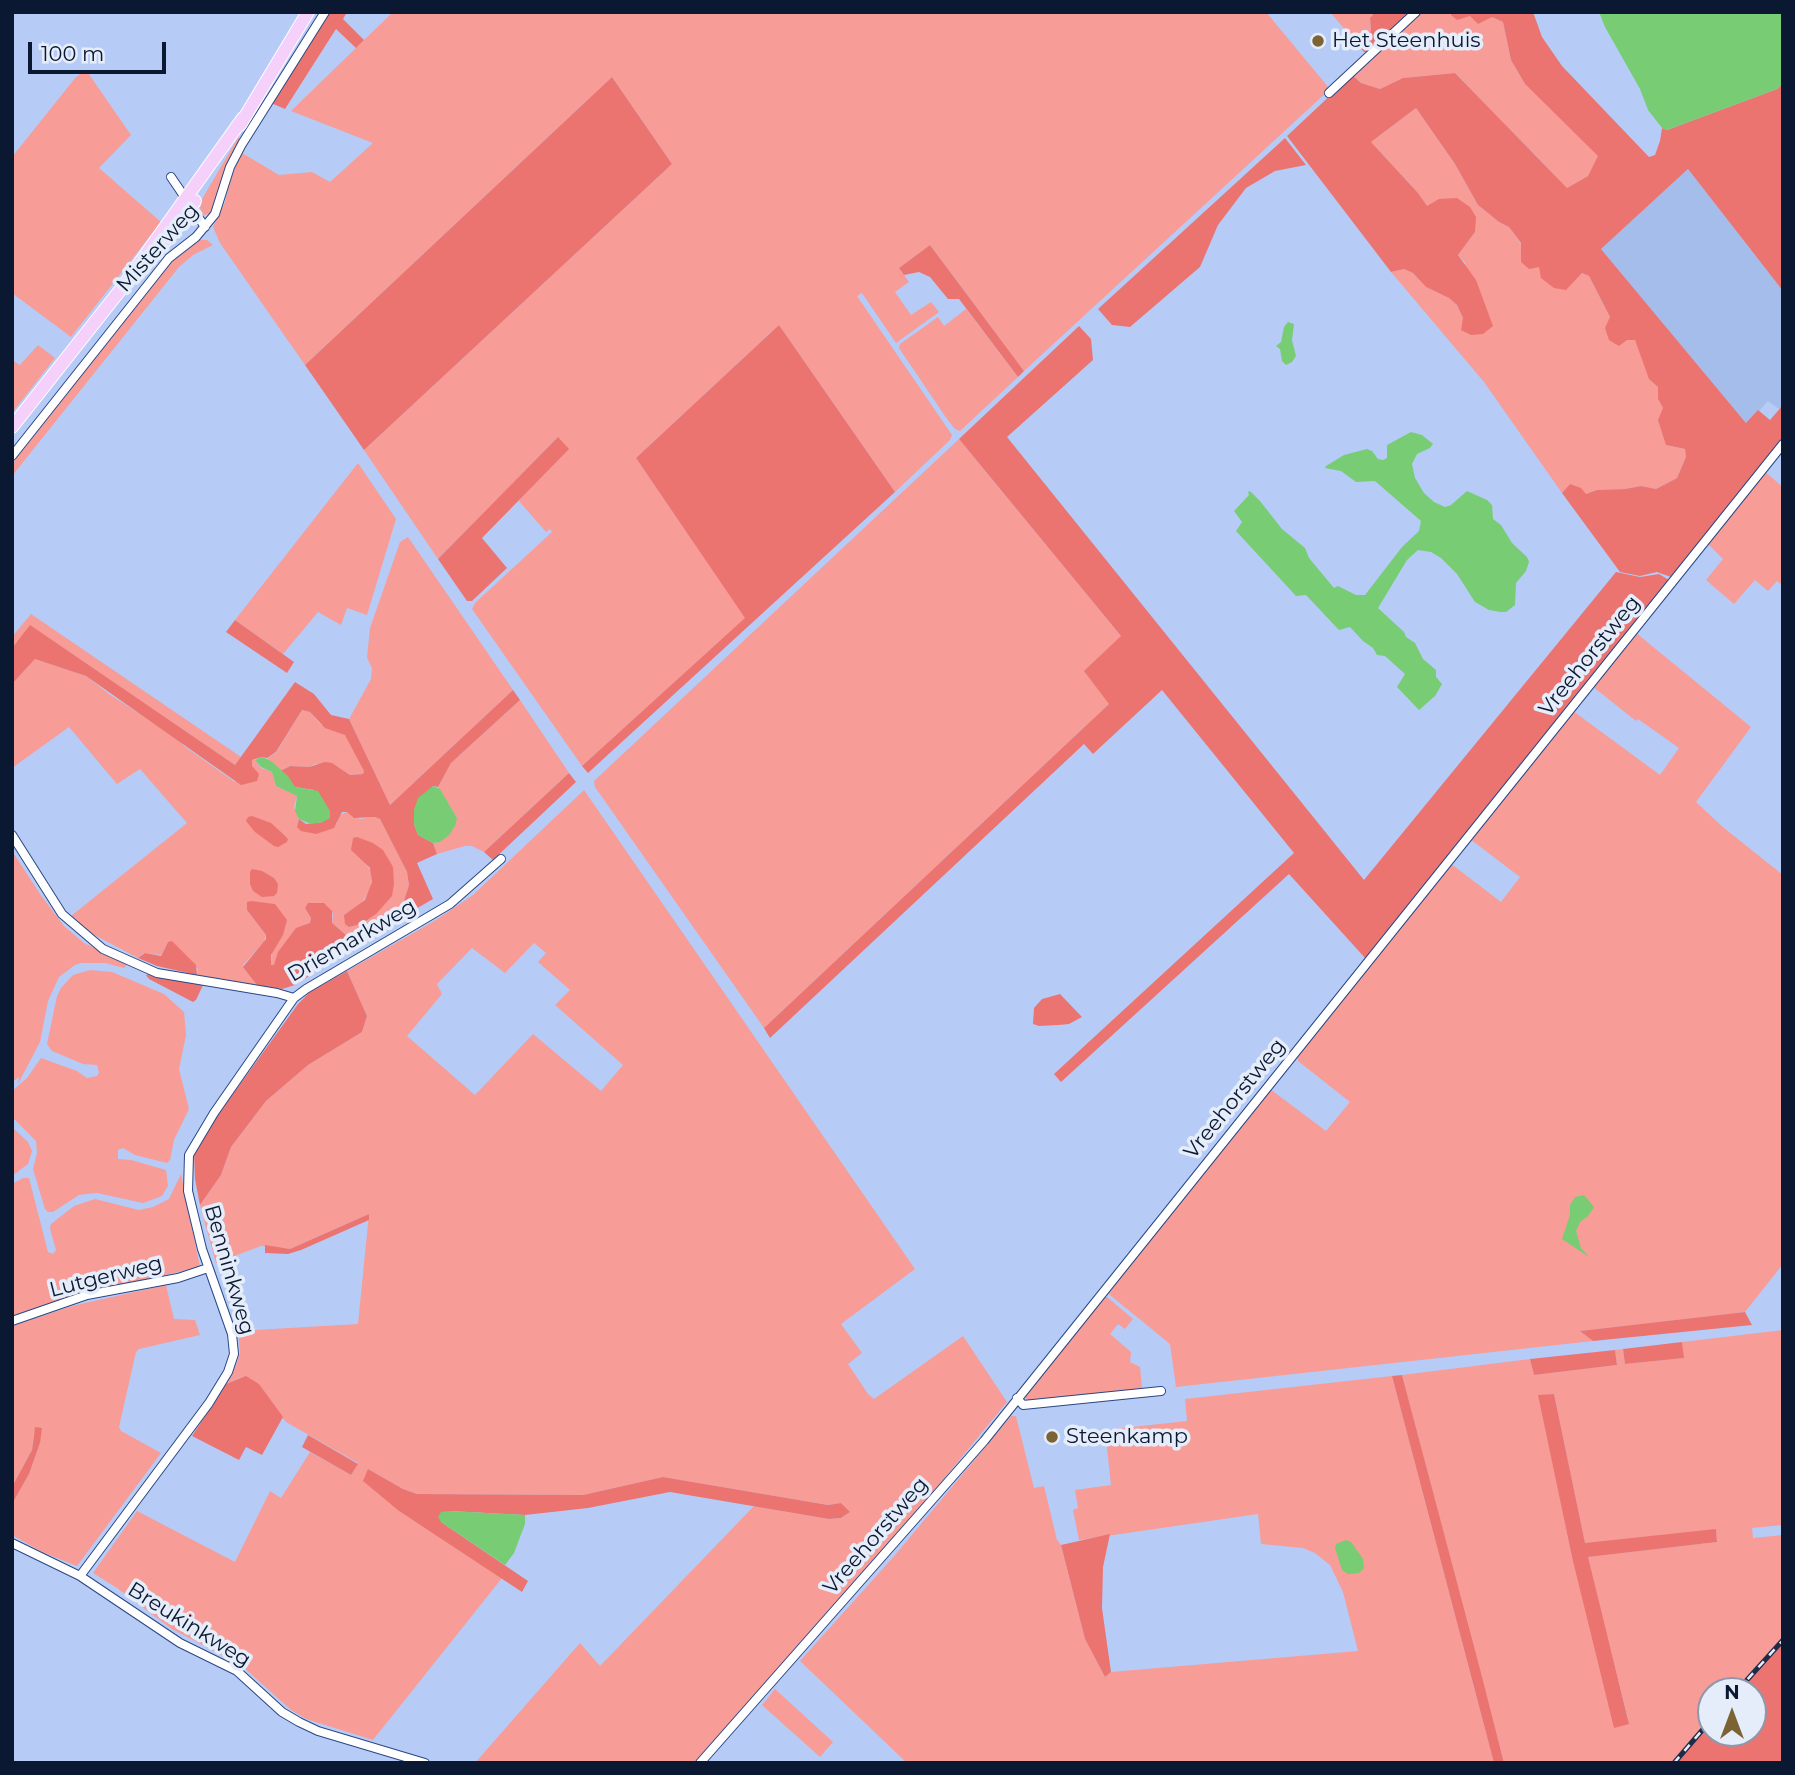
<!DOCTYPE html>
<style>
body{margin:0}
#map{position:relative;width:1795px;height:1775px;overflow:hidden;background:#b6ccf7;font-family:Montserrat,sans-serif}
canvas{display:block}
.frame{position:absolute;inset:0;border:14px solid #0b1831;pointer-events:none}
.north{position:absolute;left:1697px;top:1677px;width:70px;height:70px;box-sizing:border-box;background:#e5edfb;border:2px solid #8e98aa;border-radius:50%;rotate:0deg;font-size:19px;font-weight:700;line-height:28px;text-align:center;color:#0b1831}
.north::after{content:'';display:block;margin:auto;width:24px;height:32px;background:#7b6334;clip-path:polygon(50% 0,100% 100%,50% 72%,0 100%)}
.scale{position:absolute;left:28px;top:42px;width:138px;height:32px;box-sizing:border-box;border:4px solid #0b1831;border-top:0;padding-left:9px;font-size:21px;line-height:24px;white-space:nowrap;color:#0b1831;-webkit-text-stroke:5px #e5edfb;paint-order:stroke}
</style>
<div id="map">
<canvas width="1795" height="1775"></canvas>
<div class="frame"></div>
<div class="north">N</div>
<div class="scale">100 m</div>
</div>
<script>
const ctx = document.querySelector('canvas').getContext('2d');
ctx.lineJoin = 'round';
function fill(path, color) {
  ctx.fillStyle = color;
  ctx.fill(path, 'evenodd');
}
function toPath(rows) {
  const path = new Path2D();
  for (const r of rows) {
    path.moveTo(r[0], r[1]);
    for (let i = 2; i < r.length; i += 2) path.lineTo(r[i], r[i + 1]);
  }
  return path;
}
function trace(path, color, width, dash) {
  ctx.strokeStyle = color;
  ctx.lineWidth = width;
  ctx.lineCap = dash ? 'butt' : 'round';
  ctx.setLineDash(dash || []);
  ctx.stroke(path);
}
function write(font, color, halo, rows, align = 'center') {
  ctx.font = font + ' Montserrat,sans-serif';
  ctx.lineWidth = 7;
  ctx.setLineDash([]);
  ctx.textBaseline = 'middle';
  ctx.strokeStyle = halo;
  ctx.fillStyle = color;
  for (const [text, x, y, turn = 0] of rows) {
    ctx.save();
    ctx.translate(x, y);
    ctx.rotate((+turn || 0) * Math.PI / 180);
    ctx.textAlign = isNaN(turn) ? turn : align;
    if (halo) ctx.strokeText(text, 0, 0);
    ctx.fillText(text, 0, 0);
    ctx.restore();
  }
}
fill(toPath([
 [1688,169,1783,291,1783,405,1779,409,1768,401,1747,424,1601,249]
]), '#a5bdea');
fill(toPath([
 [393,12,1266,12,1329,88,1328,91,1024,371,930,245,899,268,909,282,895,292,911,315,931,302,939,312,896,343,862,293,857,296,952,435,950,440,895,492,779,325,636,458,746,618,582,766,472,609,475,603,552,532,550,529,546,532,519,501,558,437,438,559,364,450,672,164,612,77,305,365,220,243,213,227,225,202,231,176,242,153,279,175,312,172,330,182,373,143,291,111],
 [1330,12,1375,12,1370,18,1371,31,1357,44],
 [1420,12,1452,12,1451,15,1492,17,1503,22,1511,60,1525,84,1599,156,1588,176,1567,188,1455,73,1403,78,1380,89,1361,83,1352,75],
 [86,70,131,135,99,168,161,222,71,337,12,293,12,157,76,77],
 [1416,108,1455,164,1478,205,1499,222,1509,227,1521,244,1521,262,1576,279,1582,273,1589,276,1610,317,1627,340,1635,340,1658,387,1658,399,1663,408,1666,445,1685,449,1686,457,1677,478,1656,489,1641,486,1625,489,1597,490,1586,494,1570,484,1562,493,1484,382,1391,272,1404,269,1413,273,1426,287,1449,298,1457,305,1471,335,1465,263,1458,255,1475,232,1427,207,1418,193,1371,142],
 [239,136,239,140,223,174,216,202,210,214,204,215,200,211,201,201],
 [200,240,207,240,213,245,193,255,179,267,12,476,12,464,169,263],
 [966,309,1018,377,960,431,955,429,947,419,899,348,900,344,938,317,944,326],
 [38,345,55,358,12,413,12,360,20,365],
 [959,439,1121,636,1109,704,764,1028,595,787,594,781],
 [358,463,396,519,367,615,347,608,341,625,318,612,283,654,235,620],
 [1764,471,1783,487,1783,586,1777,581,1768,591,1755,580,1734,604,1706,580,1723,559,1707,543],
 [408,537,513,690,390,805,349,719,371,679,372,668,367,658,370,628,400,542],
 [31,614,241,757,235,765,30,626,12,648,12,637],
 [1635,632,1751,727,1696,802,1724,828,1783,875,1783,1264,1745,1312,1581,1331,1593,1341,1176,1387,1170,1344,1110,1295,1108,1290,1270,1089,1326,1131,1350,1102,1298,1061,1297,1055,1450,863,1501,902,1520,877,1470,839,1573,711,1660,775,1679,748,1638,719,1636,721,1592,686],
 [35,659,86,676,109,694,177,738,184,746,235,782,252,766,252,760,255,760,261,768,272,772,276,786,297,796,294,807,299,819,297,827,336,825,340,815,347,812,360,819,375,817,380,819,407,872,409,885,403,904,402,917,384,928,380,922,376,922,350,935,346,935,332,923,333,914,305,908,311,918,310,923,296,929,274,965,271,965,275,904,247,902,247,910,266,935,264,942,243,965,257,985,197,975,198,969,168,942,161,955,144,953,138,958,87,931,71,916,187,823,140,769,117,784,69,727,12,768,12,684],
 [363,861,394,884,361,924,349,927,344,915,361,904,371,889,372,872],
 [520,700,569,773,484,852,472,846,465,846,437,854,433,843,440,842,457,818,438,787,451,763],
 [302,710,310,712,320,724,341,732,348,738,364,771,363,774,350,775,338,767,315,764,309,767,289,766,280,771,275,767,267,758,276,753],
 [584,790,915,1269,841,1324,862,1353,848,1364,868,1394,874,1399,963,1336,1007,1402,910,1520,695,1763,475,1763,580,1643,600,1666,754,1506,829,1519,841,1518,849,1513,841,1503,828,1505,663,1477,583,1495,417,1494,403,1489,368,1469,399,1511,502,1578,373,1740,306,1719,291,1710,241,1665,172,1629,117,1588,93,1573,137,1511,235,1562,270,1491,281,1498,310,1452,351,1475,358,1463,286,1422,275,1409,259,1384,240,1378,226,1384,236,1365,240,1353,238,1331,358,1324,369,1214,290,1249,261,1246,216,1263,200,1205,221,1175,231,1147,266,1101,308,1065,362,1032,367,1016,347,971,436,920,473,895],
 [534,943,546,953,538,962,570,990,555,1005,623,1065,601,1091,533,1034,475,1095,407,1036,442,994,437,984,472,948,505,973],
 [12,851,40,894,64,926,84,943,126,963,126,966,124,968,105,963,82,963,75,965,59,977,48,1001,40,1042,18,1084,19,1077,12,1082],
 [90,970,112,972,164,994,184,1012,186,1035,179,1069,189,1109,174,1140,170,1160,167,1163,135,1155,123,1148,118,1150,118,1159,131,1160,166,1170,168,1186,162,1196,143,1203,97,1193,86,1194,79,1195,53,1212,48,1212,45,1209,33,1169,37,1153,36,1141,12,1117,12,1091,27,1078,41,1058,77,1071,87,1078,97,1076,99,1073,97,1065,83,1064,52,1051,47,1044,57,996,61,988,73,975],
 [12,1127,28,1142,32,1151,28,1164,12,1176],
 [181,1174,200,1267,77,1295,12,1316,12,1184,23,1178,29,1178,48,1252,53,1254,56,1250,50,1229,51,1224,74,1206,95,1199,139,1210,153,1207,169,1199],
 [166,1285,174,1319,195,1320,200,1335,139,1349,136,1352,119,1427,121,1431,161,1453,77,1566,42,1552,12,1535,12,1504,29,1474,40,1443,34,1431,32,1450,12,1487,12,1326,72,1306],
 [1103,1297,1107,1297,1133,1319,1125,1329,1118,1324,1110,1334,1131,1352,1130,1362,1140,1367,1142,1388,1141,1391,1027,1401,1025,1396],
 [1783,1330,1783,1525,1752,1528,1753,1538,1783,1535,1783,1640,1738,1691,1711,1691,1711,1721,1674,1763,1504,1763,1402,1375,1530,1359,1534,1375,1617,1365,1615,1350,1623,1349,1625,1364,1683,1358,1682,1342],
 [1554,1394,1585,1544,1716,1530,1717,1542,1587,1557,1629,1723,1572,1557,1539,1396],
 [1392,1376,1494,1763,907,1763,800,1661,896,1554,1011,1416,1016,1416,1034,1488,1044,1486,1057,1540,1061,1545,1085,1639,1105,1677,1111,1672,1358,1651,1343,1592,1330,1565,1315,1553,1303,1548,1261,1544,1258,1514,1079,1540,1073,1510,1078,1508,1075,1490,1111,1485,1105,1430,1187,1421,1185,1399],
 [775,1689,833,1742,820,1757,762,1705]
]), '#f79c97');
fill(toPath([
 [330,12,347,12,343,19,364,40,356,48,336,29,285,109,271,103],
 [1375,12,1412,12,1367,52,1364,52,1357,44,1371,31,1370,18],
 [1452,12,1533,12,1542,37,1562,66,1649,157,1655,155,1660,141,1662,128,1667,130,1777,89,1783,84,1783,291,1688,169,1601,249,1746,423,1758,410,1770,420,1783,405,1783,438,1671,577,1657,572,1640,576,1620,572,1562,493,1570,484,1581,488,1586,494,1597,490,1625,489,1641,486,1656,489,1677,478,1686,457,1685,449,1666,445,1658,420,1663,408,1658,399,1658,387,1649,379,1635,340,1627,340,1619,346,1609,340,1605,328,1610,317,1589,276,1582,273,1566,290,1554,288,1541,278,1539,267,1529,269,1521,262,1521,243,1509,227,1499,222,1478,205,1455,164,1416,108,1371,142,1418,193,1427,206,1439,199,1457,198,1470,207,1476,217,1475,232,1458,255,1476,280,1493,326,1483,334,1471,335,1461,330,1463,318,1457,305,1449,298,1426,287,1413,273,1404,269,1391,272,1287,136,1352,75,1361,83,1380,89,1403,78,1455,73,1567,188,1588,176,1598,156,1525,84,1511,60,1503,22,1492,17,1478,24,1470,16,1457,20,1451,15],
 [612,77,672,164,364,450,305,365],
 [1285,138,1306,165,1275,171,1246,188,1218,225,1200,267,1130,327,1112,325,1098,309],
 [930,245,1024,371,1018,377,959,299,948,299,930,277,919,272,904,275,899,268],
 [779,325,895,492,588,773,582,766,745,618,636,458],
 [1079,326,1091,339,1093,360,1007,437,1364,880,1616,572,1640,577,1659,574,1669,580,1366,959,1289,874,1061,1082,1054,1074,1294,853,1162,690,1093,754,1084,744,770,1038,764,1028,1109,704,1084,671,1121,636,959,439],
 [558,437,569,449,482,538,507,568,472,601,467,601,438,559],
 [235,620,294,662,287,673,226,632],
 [30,625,235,765,295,682,314,694,331,715,349,719,390,805,513,690,520,700,451,763,438,787,433,786,414,824,418,835,433,843,437,854,417,863,433,899,402,917,403,904,409,885,407,872,380,819,375,817,354,818,347,812,342,812,334,828,316,834,301,831,297,827,299,819,306,824,323,822,314,790,295,787,280,771,290,766,309,767,325,762,332,763,350,775,363,774,364,771,345,735,325,728,310,712,302,710,276,752,267,758,262,757,252,760,252,766,259,774,257,781,241,785,86,676,35,659,12,684,12,648],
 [569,773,576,782,493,860,484,852],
 [252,816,271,823,282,833,288,839,287,842,278,847,274,846,255,832,246,821,248,817],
 [357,837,373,843,383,850,393,867,394,884,392,896,376,914,361,924,349,927,345,924,344,915,365,900,372,882,370,868,351,850,353,838],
 [252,869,262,871,274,878,278,884,277,893,274,896,262,897,253,891,250,884,250,872],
 [251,901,275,904,287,920,283,935,271,955,271,965,274,965,278,952,296,928,310,923,311,918,305,908,308,903,324,903,332,911,332,923,346,935,356,933,375,922,380,922,384,928,295,985,282,989,257,985,243,967,266,939,266,935,247,910,247,902],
 [172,941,196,965,197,975,157,966,138,958,145,953,161,956,168,942],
 [347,971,367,1016,362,1032,308,1065,266,1101,231,1147,221,1175,200,1205,195,1179,194,1152,202,1137,298,1004,310,992],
 [148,974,157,977,203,985,196,1000,193,1002,149,979,146,975],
 [1060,994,1082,1017,1069,1024,1059,1025,1039,1026,1033,1024,1034,1008,1042,999],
 [369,1214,369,1220,301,1250,288,1254,265,1253,265,1245,290,1249],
 [1745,1312,1752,1325,1593,1341,1580,1331],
 [1682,1342,1684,1358,1625,1364,1623,1349],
 [1615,1350,1617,1365,1534,1375,1530,1359],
 [1402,1375,1481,1673,1504,1763,1494,1763,1392,1376],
 [246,1376,259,1384,283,1417,262,1455,246,1447,239,1460,192,1436,226,1384],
 [1554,1394,1585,1543,1716,1529,1717,1542,1588,1557,1629,1724,1614,1728,1572,1557,1538,1395],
 [35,1427,42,1428,40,1443,29,1474,12,1504,12,1487,32,1450],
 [308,1435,358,1464,351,1475,302,1447],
 [368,1469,403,1489,417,1494,583,1495,663,1477,828,1505,841,1503,850,1512,841,1518,829,1519,670,1492,588,1508,525,1515,449,1511,441,1522,528,1581,522,1592,399,1511,363,1481],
 [1110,1534,1103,1567,1102,1608,1111,1672,1105,1677,1085,1639,1061,1545],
 [1783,1640,1783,1763,1674,1763,1711,1721,1711,1733,1753,1733,1753,1691,1738,1691]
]), '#eb7471');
fill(toPath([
 [1599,12,1783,12,1783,84,1777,89,1667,130,1662,128,1648,110,1640,89,1605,27],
 [1288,322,1294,324,1292,340,1296,356,1292,362,1286,365,1282,361,1280,349,1276,346,1281,342,1284,327],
 [1411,432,1422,435,1433,444,1430,448,1417,454,1412,464,1415,478,1424,493,1434,502,1445,507,1451,505,1467,491,1487,500,1492,505,1493,519,1501,525,1512,543,1527,557,1529,562,1526,571,1516,583,1515,605,1506,612,1501,612,1489,610,1475,602,1457,574,1441,558,1431,552,1418,550,1407,560,1378,608,1404,632,1406,637,1415,643,1423,659,1436,670,1436,677,1442,684,1435,696,1419,710,1397,687,1405,674,1385,656,1377,655,1373,648,1363,641,1350,627,1339,630,1306,595,1296,596,1236,531,1242,522,1234,511,1249,495,1248,492,1250,491,1260,501,1282,529,1305,548,1309,558,1334,588,1338,586,1356,595,1365,595,1402,547,1419,531,1421,521,1375,481,1356,482,1341,471,1325,468,1326,466,1344,455,1367,449,1372,451,1378,459,1383,460,1387,458,1387,445],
 [262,757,271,761,288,776,295,787,318,791,330,811,330,818,323,822,311,824,299,819,295,811,297,796,276,786,272,772,261,767,255,760],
 [433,786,440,789,457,818,455,826,449,835,440,842,433,843,418,835,414,824,414,810,418,798],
 [1584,1195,1594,1207,1588,1216,1580,1222,1576,1231,1581,1248,1589,1257,1562,1239,1570,1215,1570,1205,1575,1197],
 [449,1511,525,1515,525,1524,514,1553,505,1565,441,1522,438,1517,441,1512],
 [1346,1540,1351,1542,1363,1559,1364,1568,1359,1573,1348,1574,1342,1570,1335,1548,1336,1544]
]), '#78cc73');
const street = toPath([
 [1329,93,1416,12],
 [171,177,205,227],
 [12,456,169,258,196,237,215,214,230,167,242,144,325,12],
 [12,835,62,914,103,949,157,973,277,993,294,998],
 [12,1321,87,1295,178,1278,208,1268],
 [1017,1398,1023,1405,1161,1391],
 [12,1543,80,1576,180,1643,237,1671,282,1712,299,1722,318,1731,425,1763],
 [80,1576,209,1403,228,1372,234,1354,232,1334,202,1249,188,1191,189,1155,214,1113,294,998,306,989,450,904,501,859],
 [700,1763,984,1441,1783,444]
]);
const primary = toPath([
 [240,125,308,12],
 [146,264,178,226,195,201],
 [12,427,121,289,243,118]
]);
trace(street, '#2a4784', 10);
trace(primary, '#fff', 14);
trace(street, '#fff', 8);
trace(primary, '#f5d0fa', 12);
const rail = toPath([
 [1737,1691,1783,1640],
 [1674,1763,1711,1720]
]);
trace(rail, '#1e2c47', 5);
trace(rail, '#e5edfb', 2.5, [8]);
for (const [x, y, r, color] of [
 [1318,41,7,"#7b6334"],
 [1052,1437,7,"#7b6334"]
]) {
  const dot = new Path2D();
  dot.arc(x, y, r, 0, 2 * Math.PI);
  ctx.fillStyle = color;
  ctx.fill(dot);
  trace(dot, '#e5edfb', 2.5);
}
write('21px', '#0b1831', '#e5edfb', [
 ["Het Steenhuis",1332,41],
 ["Steenkamp",1066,1437]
], 'left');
write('21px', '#0b1831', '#e5edfb', [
 ["Misterweg",158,248,-48],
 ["Vreehorstweg",1590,656,-51],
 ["Driemarkweg",352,941,-30],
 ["Vreehorstweg",1235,1099,-51],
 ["Benninkweg",229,1270,74],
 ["Lutgerweg",106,1277,-14],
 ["Vreehorstweg",876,1536,-49],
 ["Breukinkweg",189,1625,32]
]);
</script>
